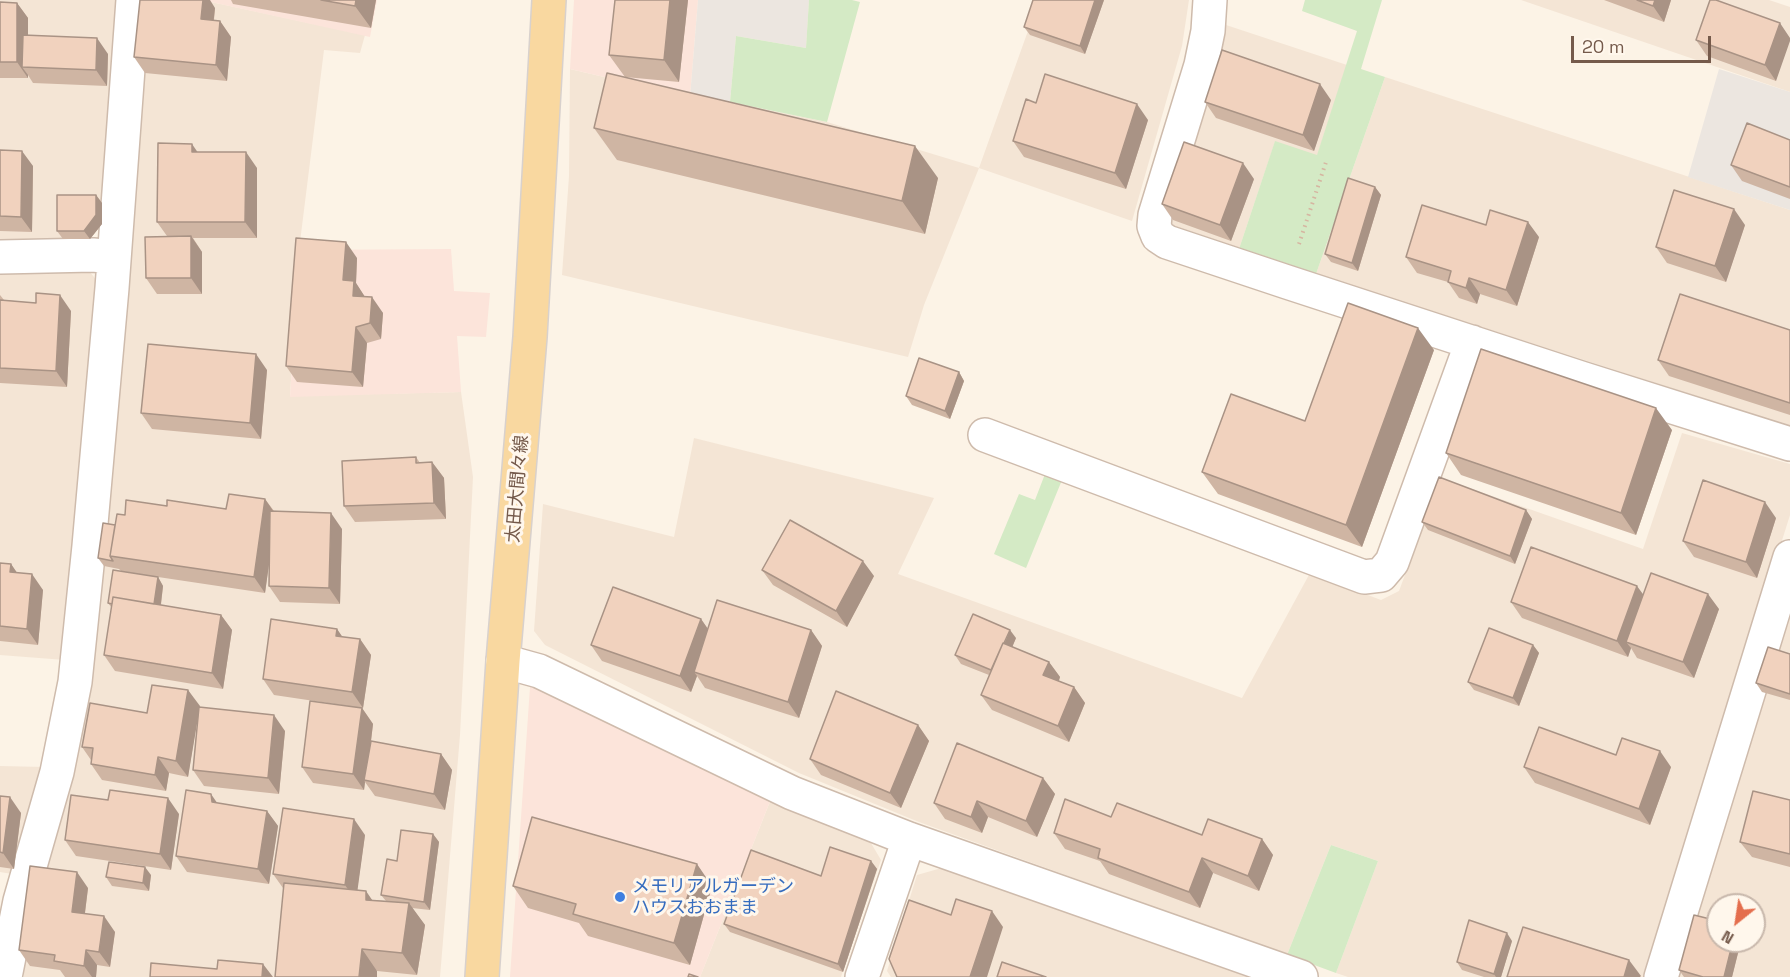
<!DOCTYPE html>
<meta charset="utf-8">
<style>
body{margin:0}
#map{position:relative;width:1790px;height:977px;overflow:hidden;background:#fcf3e6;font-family:"Space Grotesk",sans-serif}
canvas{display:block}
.north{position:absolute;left:1706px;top:893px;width:60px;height:60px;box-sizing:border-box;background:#fff7ec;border:2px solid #c8b8ac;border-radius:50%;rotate:210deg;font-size:16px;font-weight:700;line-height:24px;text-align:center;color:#755a4b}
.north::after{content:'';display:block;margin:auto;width:21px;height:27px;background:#e46e4d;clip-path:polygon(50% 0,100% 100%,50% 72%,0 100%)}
.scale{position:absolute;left:1571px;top:36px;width:140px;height:27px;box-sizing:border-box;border:3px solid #755a4b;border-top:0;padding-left:8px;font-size:18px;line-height:21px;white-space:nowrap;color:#755a4b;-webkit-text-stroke:4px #fff7ec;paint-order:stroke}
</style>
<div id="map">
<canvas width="1790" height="977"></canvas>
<div class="north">N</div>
<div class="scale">20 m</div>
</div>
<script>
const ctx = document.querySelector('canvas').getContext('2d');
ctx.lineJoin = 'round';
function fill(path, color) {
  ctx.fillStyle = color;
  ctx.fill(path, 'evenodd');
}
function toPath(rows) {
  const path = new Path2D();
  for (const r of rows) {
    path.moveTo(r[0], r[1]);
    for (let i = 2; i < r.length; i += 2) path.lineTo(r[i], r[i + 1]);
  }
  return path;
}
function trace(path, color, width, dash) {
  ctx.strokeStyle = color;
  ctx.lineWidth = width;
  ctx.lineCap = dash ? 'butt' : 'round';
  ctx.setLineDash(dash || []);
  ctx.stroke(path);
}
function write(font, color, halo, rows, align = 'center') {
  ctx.font = font + ' "Space Grotesk","Noto Sans JP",sans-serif';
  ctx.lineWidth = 6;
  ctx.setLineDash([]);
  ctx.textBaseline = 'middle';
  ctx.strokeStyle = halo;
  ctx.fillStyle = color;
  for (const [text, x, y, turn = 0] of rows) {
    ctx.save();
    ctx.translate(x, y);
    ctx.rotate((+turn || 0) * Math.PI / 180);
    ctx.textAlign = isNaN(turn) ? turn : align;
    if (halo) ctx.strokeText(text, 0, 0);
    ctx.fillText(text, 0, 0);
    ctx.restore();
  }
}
fill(toPath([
 [0,0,120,0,102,224,90,239,0,242],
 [147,0,202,0,365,35,360,53,324,50,299,250,290,396,461,392,473,477,460,735,440,977,24,977,23,961,86,714,108,507],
 [1039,0,1189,0,1182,46,1132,221,979,168,924,305,908,357,562,275,569,176,570,69,690,97,730,102,827,122,979,168],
 [1521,0,1769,0,1790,7,1790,92],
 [1223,24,1347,65,1317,156,1275,142,1239,249,1170,226,1166,215,1220,57],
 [1385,77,1790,210,1790,426,1316,274],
 [85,266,98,282,65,660,0,655,0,269],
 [1682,433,1790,464,1790,515,1645,977,1348,977,1336,973,1378,861,1331,845,1287,955,919,822,799,773,545,645,534,631,543,504,674,537,694,438,934,498,898,574,1242,698,1310,573,1381,600,1399,591,1441,478,1643,549],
 [1790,603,1790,977,1676,977],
 [1718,905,1754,905,1754,941,1718,941],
 [0,766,45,767,12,874,0,872],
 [771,799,865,833,881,860,841,977,700,977],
 [952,865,1268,977,891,977,887,971,917,875]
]), '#f4e5d5');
fill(toPath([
 [202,0,377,0,370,37],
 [574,0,698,0,690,97,570,69],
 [451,249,454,291,490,293,486,337,457,336,461,392,290,397,299,250],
 [530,687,541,688,771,799,700,977,510,977]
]), '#fce4da');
fill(toPath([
 [698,0,809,0,806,48,736,36,730,102,690,97],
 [1719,69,1790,92,1790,210,1688,177]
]), '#ece6e0');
fill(toPath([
 [809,0,852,0,860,2,827,122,730,102,736,36,806,48],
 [1305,0,1382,0,1361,69,1385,77,1316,274,1239,249,1275,141,1317,155,1357,31,1302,11],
 [1045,474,1062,480,1026,568,994,554,1019,494,1035,500],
 [1331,845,1378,861,1336,973,1287,955]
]), '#d4eac5');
const minor = toPath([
 [1210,0,1208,31,1201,65,1155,215,1154,226,1158,236,1167,242,1287,282,1581,378,1790,444],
 [0,257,93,255,113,257],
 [985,435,1364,577,1381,575,1392,562,1472,342],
 [503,661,539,671,792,793,909,839,1301,977],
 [5,977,20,901,57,772,75,682,89,546,112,288,133,0],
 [862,977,909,839],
 [1661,977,1790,557]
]);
const major = toPath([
 [482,977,503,661,530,337,549,0]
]);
trace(minor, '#cebbac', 36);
trace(major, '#d8d1cd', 36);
trace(toPath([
 [1299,244,1327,159]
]), '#d6b5a1', 4, [1.5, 4.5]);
trace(minor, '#fff', 33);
trace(major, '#f9d8a0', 33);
fill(toPath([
 [231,0,376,0,371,28,233,4],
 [615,0,688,0,679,82,625,77,609,55],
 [1104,0,1085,54,1030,35,1024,27],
 [1604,0,1671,0,1664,22],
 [0,2,17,3,28,18,28,35,108,54,107,86,33,83,28,75,28,78,0,78],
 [215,8,214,20,220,21,231,37,227,81,145,73,134,57],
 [1780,23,1776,81,1707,56,1696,40],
 [1331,100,1314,151,1216,118,1205,102],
 [1036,103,1148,120,1126,189,1024,157,1013,141],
 [594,128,938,178,925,234,617,160],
 [1790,140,1790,199,1742,181,1731,165],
 [0,150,33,166,32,232,0,231],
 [198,152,257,168,257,238,193,238,202,252,202,294,157,294,146,278,167,236,157,222],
 [1254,179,1231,241,1173,220,1162,204],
 [1375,187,1381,195,1358,271,1331,262,1325,254],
 [96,195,102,203,102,224,90,239,63,239,57,231],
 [1745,225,1726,282,1667,263,1656,247],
 [1539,237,1517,306,1480,294,1477,304,1459,298,1448,282,1417,273,1406,257],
 [357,258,356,283,365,297,383,313,381,339,367,343,363,387,297,382,286,366],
 [0,295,4,300,36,303,71,311,67,387,0,383],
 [1790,330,1790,415,1669,376,1658,360],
 [1434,350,1362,547,1218,494,1202,472,1305,421],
 [267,370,261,439,152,429,141,413],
 [959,372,964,381,950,419,912,405,906,396],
 [1672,430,1636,535,1461,475,1446,453],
 [416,457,420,463,432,462,444,478,446,519,355,522,344,506],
 [265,499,274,511,342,529,340,604,280,602,269,586,269,563,265,593,158,577,163,586,161,605,221,615,232,630,223,689,115,671,104,655,112,608,108,603,121,571,119,569,104,566,98,558,115,525,125,515,167,506,226,509],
 [1526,510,1532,519,1515,564,1428,530,1422,522],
 [1776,518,1757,578,1694,557,1683,541],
 [0,563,11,564,17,573,43,590,38,645,0,641],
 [762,570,874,576,847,627,773,585],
 [1643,595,1719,609,1694,678,1637,658,1631,648,1628,657,1522,618,1511,602],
 [701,619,708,629,811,630,822,646,799,718,705,688,697,676,691,692,602,661,591,645],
 [337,629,342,637,360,639,371,655,363,708,362,708,373,724,371,741,441,754,452,770,445,810,375,796,365,782,364,790,313,783,302,767,348,706,274,695,263,679],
 [1016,638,1012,647,1049,662,1060,677,1059,681,1074,687,1085,703,1069,742,992,710,981,695,989,675,961,664,955,655],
 [1533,645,1539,653,1519,706,1474,690,1468,682],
 [1790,654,1790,700,1762,692,1756,683],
 [188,690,199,707,285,731,279,794,204,786,193,770,198,714,188,777,169,773,166,791,102,780,91,764,91,760,82,747,147,713],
 [918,725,929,741,901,808,821,775,810,759],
 [1616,755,1671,767,1650,825,1535,783,1524,767],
 [1043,778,1055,794,1037,837,988,817,982,833,945,819,934,803],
 [0,796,21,813,14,869,0,867],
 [108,800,179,814,171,870,76,856,65,840],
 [1790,800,1790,867,1752,857,1740,842],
 [217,803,267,811,278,826,269,884,187,872,176,856],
 [1111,817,1202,835,1262,839,1273,855,1259,891,1213,873,1200,908,1109,874,1100,861,1065,849,1054,833],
 [433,834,439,842,430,910,412,908,425,925,417,975,377,971,283,888,273,874,365,835,357,890,372,900,386,901,381,895,397,861],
 [871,861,877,869,843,972,730,932,724,924,821,876],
 [151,875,149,891,112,886,106,877],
 [513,886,712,886,690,965,588,936,579,923,528,908],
 [88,888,85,913,115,932,110,967,97,965,96,977,65,977,60,970,30,966,19,950],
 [1512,941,1501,977,1484,977,1462,970,1457,962],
 [1718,941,1741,941,1732,977,1684,977,1679,970]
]), '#cfb5a3');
fill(toPath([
 [203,0,210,0,215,8,212,35,201,19],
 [356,0,376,0,371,28,355,6],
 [670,0,688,0,679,82,664,60],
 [1095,0,1104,0,1085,54,1080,46],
 [1655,0,1671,0,1664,22,1653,6],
 [17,3,28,18,28,67,22,67,28,75,28,78,17,62],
 [220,21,231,37,227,81,216,65],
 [1780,23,1790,38,1790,41,1776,81,1765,65],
 [97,38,108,54,107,86,96,70],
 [1320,84,1331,100,1314,151,1303,135],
 [1137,104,1148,120,1126,189,1115,173],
 [192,144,203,160,192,152],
 [915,146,938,178,925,234,902,201],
 [22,151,33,166,32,232,21,217],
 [246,152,257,168,257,238,245,222],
 [1243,163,1254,179,1231,241,1220,225],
 [1375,187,1381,195,1358,271,1352,263],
 [96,195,102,203,102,224,90,239,84,231],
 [1734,209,1745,225,1726,282,1715,266],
 [1528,222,1539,237,1517,306,1506,290],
 [191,236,202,252,202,294,191,278],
 [346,242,357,258,356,283,365,297,353,296,343,280],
 [1469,278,1480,294,1477,304,1466,288],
 [60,295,71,311,67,387,56,371],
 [372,297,383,313,381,339,370,323],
 [356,327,367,343,363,387,352,372],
 [1418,328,1434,350,1362,547,1346,525],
 [256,354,267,370,261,439,250,423],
 [959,372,964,381,950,419,945,411],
 [1656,408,1672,430,1636,535,1621,513],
 [432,462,444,478,446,519,434,503],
 [265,499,276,515,265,593,254,577],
 [1765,502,1776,518,1757,578,1746,562],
 [1526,510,1532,519,1515,564,1510,556],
 [331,513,342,529,340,604,329,588],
 [863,561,874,576,847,627,836,611],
 [11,564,22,580,10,572],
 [32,574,43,590,38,645,27,629],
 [158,577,163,586,159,619,153,610],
 [1637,586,1648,601,1626,642,1631,648,1628,657,1617,641],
 [1708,594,1719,609,1694,678,1683,662],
 [221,615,232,630,223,689,212,673],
 [701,619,712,635,694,672,697,676,691,692,680,676],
 [337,629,348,645,336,636],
 [811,630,822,646,799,718,788,702],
 [1010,630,1016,638,999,679,993,671],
 [360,639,371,655,363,708,352,692],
 [1533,645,1539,653,1519,706,1513,698],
 [1049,662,1060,677,1055,691,1043,675],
 [1074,687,1085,703,1069,742,1058,726],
 [188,690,200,706,188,777,176,761],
 [362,708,373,724,366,781,364,780,365,782,364,790,353,774],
 [274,715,285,731,279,794,268,778],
 [918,725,929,741,901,808,890,793],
 [1660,751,1671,767,1650,825,1639,809],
 [441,754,452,770,445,810,434,794],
 [158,757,169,773,166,791,155,775],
 [1043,778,1055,794,1037,837,1026,821],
 [211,794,222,810,212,802],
 [10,797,21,813,14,869,3,853],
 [168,798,179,814,171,870,160,854],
 [977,801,988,817,982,833,971,817],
 [267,811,278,826,269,884,258,869],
 [354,819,365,835,356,901,345,885],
 [433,834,439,842,430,910,424,902],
 [1262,839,1273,855,1259,891,1248,876],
 [1202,858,1213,873,1200,908,1189,892],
 [871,861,877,869,843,972,838,964],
 [697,864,712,886,690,965,674,943],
 [145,867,151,875,149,891,143,883],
 [77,872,88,888,83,928,72,912],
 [366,891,381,913,366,900],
 [409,903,425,925,417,975,402,953],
 [992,911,1003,927,987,977,970,977],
 [104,916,115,932,110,967,99,952],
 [1507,933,1512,941,1501,977,1496,977,1494,974],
 [1733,941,1741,941,1732,977,1724,977],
 [362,949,377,971,377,977,359,977],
 [86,950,97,965,96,977,92,977,84,966],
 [1629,960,1641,976,1640,977,1624,977],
 [263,964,273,977,262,977]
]), '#a99385');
const building = toPath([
 [140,0,203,0,201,19,220,21,216,65,134,57,140,0],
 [321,0,356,0,355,6,321,0],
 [615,0,670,0,664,60,609,55,615,0],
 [1033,0,1095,0,1080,46,1024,27,1033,0],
 [1637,0,1655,0,1653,6,1637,0],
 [1710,0,1716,0,1780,23,1765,65,1696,40,1710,0],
 [0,2,17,3,17,62,0,62,0,2],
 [23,35,97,38,96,70,22,67,23,35],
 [1222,50,1320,84,1303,135,1205,102,1222,50],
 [607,73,915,146,902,201,594,128,607,73],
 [1045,74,1137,104,1115,173,1013,141,1026,99,1036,103,1045,74],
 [1747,123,1790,140,1790,187,1731,165,1747,123],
 [1184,142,1243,163,1220,225,1162,204,1184,142],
 [158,143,192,144,192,152,246,152,245,222,157,222,158,143],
 [0,150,22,151,21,217,0,216,0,150],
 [1348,178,1375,187,1352,263,1325,254,1348,178],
 [1674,190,1734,209,1715,266,1656,247,1674,190],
 [57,195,96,195,96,215,84,231,57,231,57,195],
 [1422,205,1486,225,1490,210,1528,222,1506,290,1469,278,1466,288,1448,282,1451,271,1406,257,1422,205],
 [191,236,191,278,146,278,145,237,191,236],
 [296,238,346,242,343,280,354,281,353,296,372,297,370,323,356,327,352,372,286,366,296,238],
 [36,293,60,295,56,371,0,368,0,300,36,303,36,293],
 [1680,294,1790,330,1790,403,1658,360,1680,294],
 [1348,303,1418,328,1346,525,1202,472,1231,394,1305,421,1348,303],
 [148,344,256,354,250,423,141,413,148,344],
 [1481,349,1656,408,1621,513,1446,453,1481,349],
 [919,358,959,372,945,411,906,396,919,358],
 [416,457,416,463,432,462,434,503,344,506,342,461,416,457],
 [1439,477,1526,510,1510,556,1422,522,1439,477],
 [1703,480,1765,502,1746,562,1683,541,1703,480],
 [229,494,265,499,254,577,110,556,117,514,125,515,126,500,167,506,167,500,226,509,229,494],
 [270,511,331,513,329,588,269,586,270,511],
 [790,520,863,561,836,611,762,570,790,520],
 [103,523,115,525,110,556,113,561,98,558,103,523],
 [1531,547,1637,586,1617,641,1511,602,1531,547],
 [0,563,11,564,10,572,32,574,27,629,0,626,0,563],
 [113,570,158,577,154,604,113,597,112,604,108,603,113,570],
 [1651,573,1708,594,1683,662,1626,642,1651,573],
 [613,587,701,619,680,676,591,645,613,587],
 [113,597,221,615,212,673,104,655,113,597],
 [717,600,811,630,788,702,694,672,717,600],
 [973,614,1010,630,1004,643,1003,643,991,670,955,655,973,614],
 [271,619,337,629,336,636,360,639,352,692,263,679,271,619],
 [1489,628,1533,645,1513,698,1468,682,1489,628],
 [1003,643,1049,662,1043,675,1074,687,1058,726,981,695,1003,643],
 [1768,647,1790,654,1790,694,1756,683,1768,647],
 [152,685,188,690,176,761,158,757,155,775,91,764,93,748,82,747,90,703,147,713,152,685],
 [836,691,918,725,890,793,810,759,836,691],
 [310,701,362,708,353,774,302,767,310,701],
 [199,707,274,715,268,778,193,770,199,707],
 [1539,727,1616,755,1622,738,1660,751,1639,809,1524,767,1539,727],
 [371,741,441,754,434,794,364,780,371,741],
 [957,743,1043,778,1026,821,977,801,971,817,934,803,957,743],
 [110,790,168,798,160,854,65,840,71,795,108,800,110,790],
 [186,790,211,794,212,802,267,811,258,869,176,856,186,790],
 [1753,791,1790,800,1790,854,1740,842,1753,791],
 [0,796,10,797,3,853,0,852,0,796],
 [1065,799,1111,817,1117,803,1202,835,1208,819,1262,839,1248,876,1202,858,1189,892,1098,858,1100,849,1054,833,1065,799],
 [283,808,354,819,345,885,273,874,283,808],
 [532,817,697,864,674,943,573,914,576,904,513,886,532,817],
 [401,830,433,834,424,902,381,895,387,859,397,861,401,830],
 [830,847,871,861,838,964,724,924,751,850,821,876,830,847],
 [109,862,145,867,143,883,106,877,109,862],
 [30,866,77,872,72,912,104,916,99,952,86,950,84,966,54,961,55,955,19,950,30,866],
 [284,883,366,891,366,900,409,903,402,953,362,949,359,977,275,977,284,883],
 [956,899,992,911,970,977,897,977,889,959,909,900,951,915,956,899],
 [1694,915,1718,921,1718,941,1733,941,1724,977,1703,977,1679,970,1694,915],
 [1469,920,1507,933,1494,974,1457,962,1469,920],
 [1523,927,1629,960,1624,977,1507,977,1523,927],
 [218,960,263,964,262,977,150,977,151,963,217,969,218,960],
 [1002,962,1046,977,997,977,1002,962],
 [689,974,698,977,688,977,689,974]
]);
fill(building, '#f1d2be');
trace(building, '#a99385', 1.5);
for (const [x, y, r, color] of [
 [620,897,6,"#3f7fe0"]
]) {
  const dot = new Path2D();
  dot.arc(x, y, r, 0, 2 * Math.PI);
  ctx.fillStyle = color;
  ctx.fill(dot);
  trace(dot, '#fff7ec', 2);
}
write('18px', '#755a4b', '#fff7ec', [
 ["太田大間々線",518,489,-85]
]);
write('18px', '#366cbe', '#fff7ec', [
 ["メモリアルガーデン",632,887],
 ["ハウスおおまま",632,908]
], 'left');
</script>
